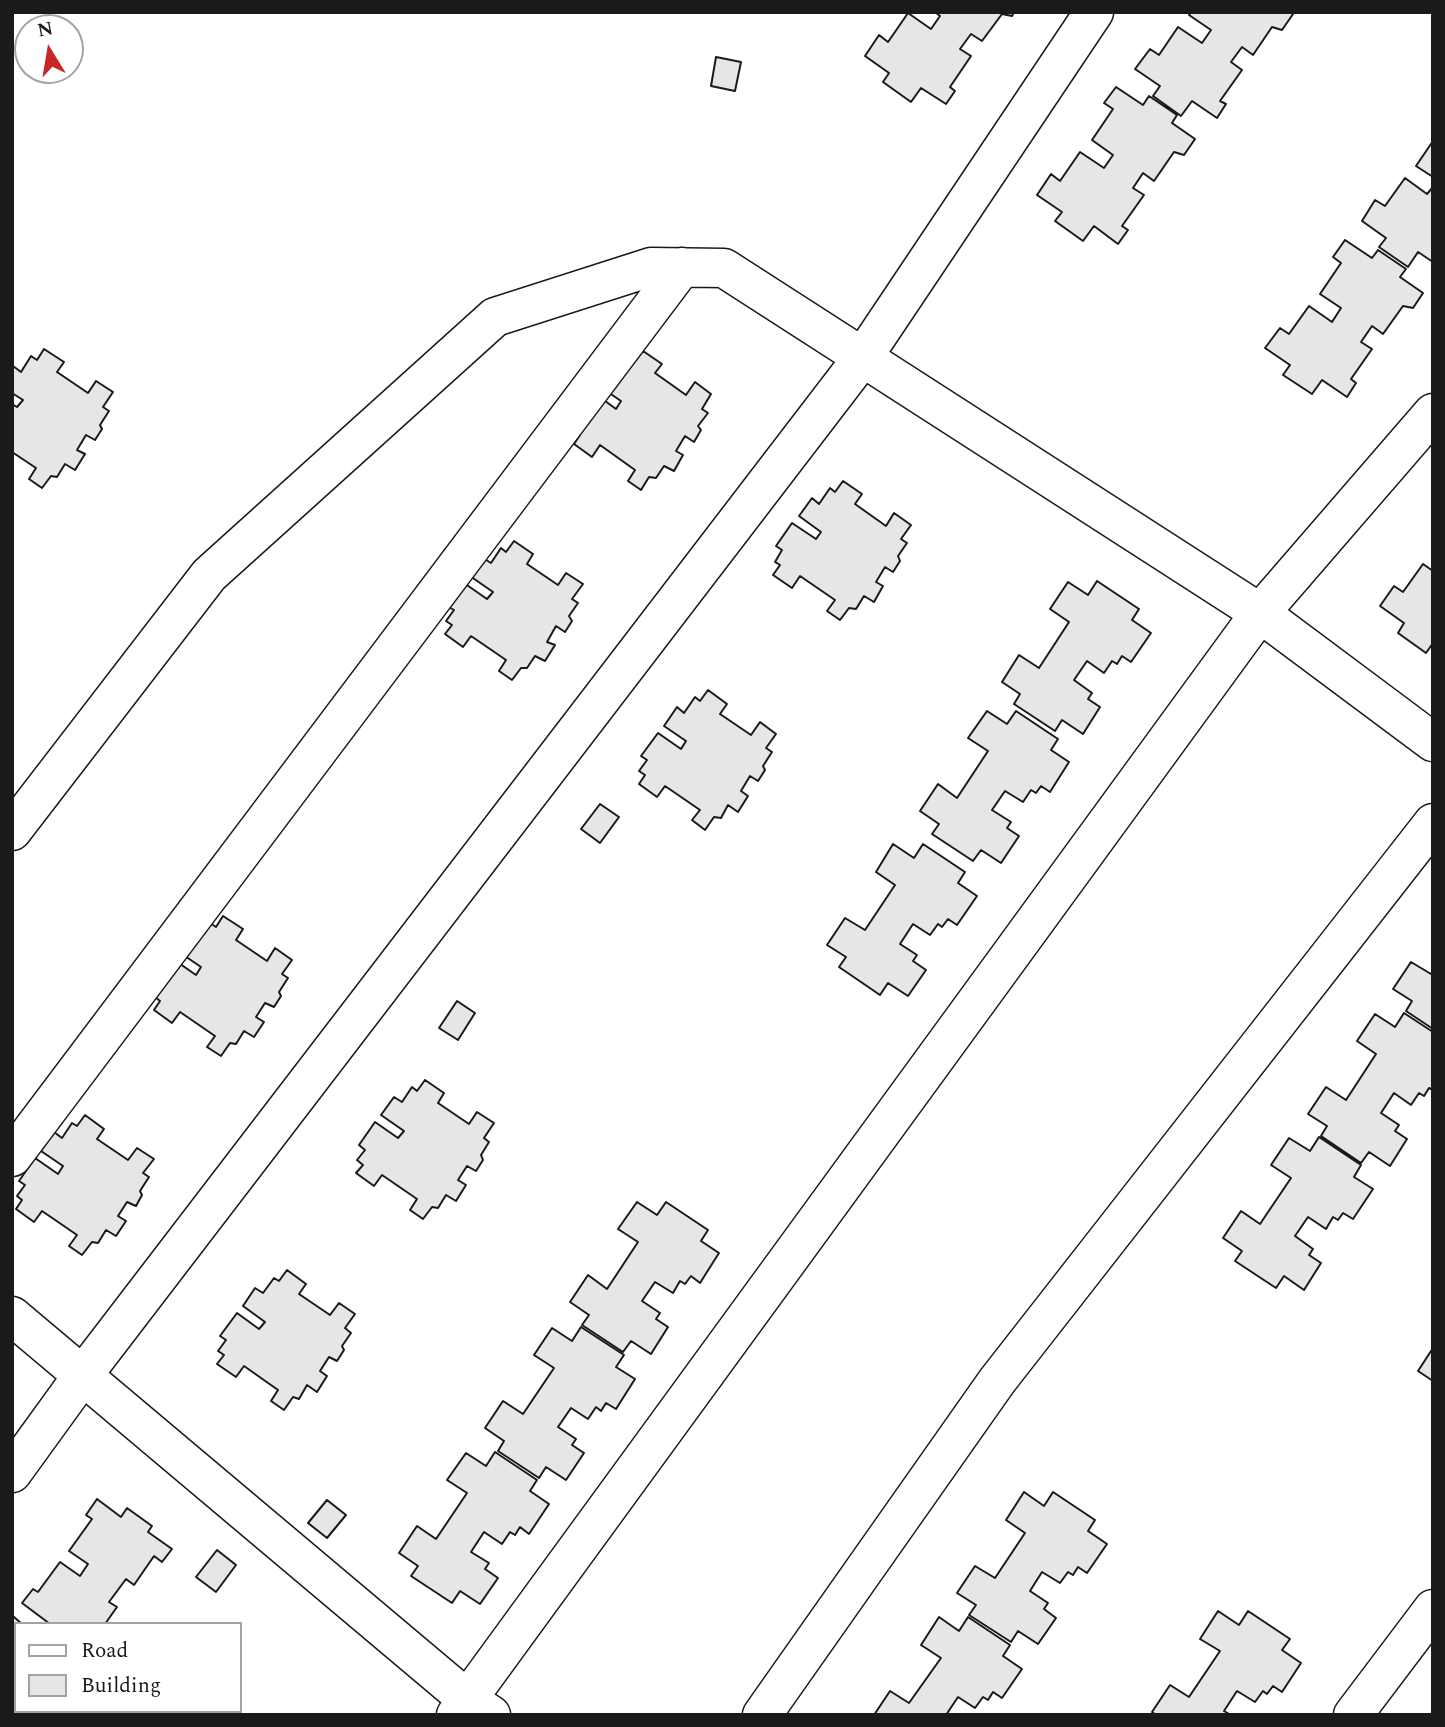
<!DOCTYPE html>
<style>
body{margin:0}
#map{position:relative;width:1445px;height:1727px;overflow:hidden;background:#fff;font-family:Spectral,serif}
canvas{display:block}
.frame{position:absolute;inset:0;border:14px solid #1a1a1a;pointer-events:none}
.legend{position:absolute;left:14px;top:1622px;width:228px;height:91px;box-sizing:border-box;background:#fff;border:2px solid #a3a3a3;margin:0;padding:9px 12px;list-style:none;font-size:21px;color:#1a1a1a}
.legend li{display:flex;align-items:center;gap:14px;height:35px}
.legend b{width:35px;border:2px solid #a3a3a3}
.north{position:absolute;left:14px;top:14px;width:70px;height:70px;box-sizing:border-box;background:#fff;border:2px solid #a3a3a3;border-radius:50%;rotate:349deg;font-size:19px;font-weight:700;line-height:28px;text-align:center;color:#1a1a1a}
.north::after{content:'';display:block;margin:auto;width:24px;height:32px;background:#c62828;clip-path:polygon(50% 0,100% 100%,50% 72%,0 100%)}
</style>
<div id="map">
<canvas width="1445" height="1727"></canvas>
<div class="frame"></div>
<ul class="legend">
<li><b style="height:9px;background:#fff"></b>Road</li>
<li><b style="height:19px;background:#e6e6e6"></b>Building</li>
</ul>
<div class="north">N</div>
</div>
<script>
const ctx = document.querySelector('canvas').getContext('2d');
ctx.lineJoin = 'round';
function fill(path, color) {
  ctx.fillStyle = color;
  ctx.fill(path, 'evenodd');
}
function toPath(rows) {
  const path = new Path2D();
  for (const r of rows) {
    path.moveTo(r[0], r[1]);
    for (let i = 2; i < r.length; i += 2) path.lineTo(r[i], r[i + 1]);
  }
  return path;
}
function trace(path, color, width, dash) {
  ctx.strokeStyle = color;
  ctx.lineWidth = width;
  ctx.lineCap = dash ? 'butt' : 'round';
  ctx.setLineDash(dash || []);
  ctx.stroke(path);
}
const building = toPath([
 [935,12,1014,12,1012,16,1002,14,982,41,971,34,960,49,971,56,950,87,955,91,946,104,921,88,911,102,883,82,889,73,865,56,879,35,888,42,908,13,931,29,940,16,935,12],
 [1191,12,1290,12,1293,14,1282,30,1272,27,1253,55,1242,47,1231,62,1242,70,1220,101,1226,104,1217,118,1192,101,1181,116,1153,96,1160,86,1135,69,1150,49,1159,55,1178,27,1202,43,1211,30,1189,15,1191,12],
 [716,57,741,62,735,91,711,86,716,57],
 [1116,87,1143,105,1149,96,1177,115,1172,123,1195,139,1184,155,1174,152,1154,181,1143,173,1133,188,1144,195,1122,226,1128,230,1118,244,1094,226,1083,241,1055,221,1062,212,1037,195,1051,174,1060,181,1080,152,1104,168,1113,155,1092,140,1113,109,1104,103,1116,87],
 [1433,141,1433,177,1416,166,1433,141],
 [1405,178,1427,194,1433,187,1433,262,1418,252,1408,267,1379,247,1386,238,1362,221,1375,200,1385,206,1405,178],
 [1345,240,1372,258,1378,250,1406,269,1400,277,1423,293,1413,308,1403,306,1383,334,1372,326,1361,342,1372,349,1351,379,1356,383,1347,397,1322,380,1312,394,1283,375,1290,365,1265,348,1280,328,1289,334,1309,306,1332,322,1341,308,1320,294,1341,263,1333,257,1345,240],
 [44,349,64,362,57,372,88,393,96,381,113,392,103,407,109,411,100,425,102,429,95,440,86,435,77,450,85,454,75,470,65,464,57,477,51,476,42,488,29,479,36,468,12,452,12,404,17,407,23,400,12,393,12,368,13,366,21,372,31,356,37,360,44,349],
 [643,351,662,364,655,373,686,395,695,382,711,394,702,409,708,413,698,426,701,430,694,442,685,436,676,451,683,455,674,471,664,466,656,478,649,477,641,490,628,481,635,470,600,445,592,457,574,444,580,435,575,431,593,392,616,409,621,401,599,386,630,358,635,361,643,351],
 [843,481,862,494,855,504,886,526,894,513,911,525,901,539,907,543,898,556,900,561,893,572,885,567,876,582,883,586,874,602,864,596,856,609,849,608,840,620,827,611,835,600,800,576,792,588,773,575,780,565,775,562,782,550,776,546,792,523,816,539,821,532,799,516,812,498,819,504,830,488,835,492,843,481],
 [514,541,533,554,527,564,558,585,566,573,583,584,572,599,578,603,569,616,572,621,565,632,556,626,547,642,555,645,545,661,535,656,527,668,521,668,512,680,499,671,506,660,471,636,463,647,445,634,452,625,446,621,454,610,447,606,464,583,487,599,493,592,470,576,483,558,491,563,501,548,506,552,514,541],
 [1423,564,1433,571,1433,643,1426,653,1398,633,1404,623,1380,606,1394,586,1403,592,1423,564],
 [1097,581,1139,609,1132,620,1151,633,1131,662,1122,656,1117,664,1112,661,1104,673,1087,661,1074,680,1092,693,1088,699,1100,707,1083,734,1062,720,1055,731,1014,704,1020,694,1002,682,1019,655,1039,668,1069,622,1050,609,1068,582,1088,595,1097,581],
 [708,690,727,704,720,714,751,735,760,722,776,734,766,748,772,752,763,766,765,770,758,781,750,776,741,791,748,796,738,812,728,805,721,818,714,817,705,830,692,820,700,810,665,786,657,797,639,784,645,775,639,771,647,760,641,756,658,733,681,749,686,741,664,726,677,707,684,713,695,697,700,701,708,690],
 [987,711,1007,724,1016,711,1058,739,1051,750,1069,762,1050,792,1041,786,1036,793,1031,790,1023,802,1005,791,992,810,1011,822,1007,828,1019,836,1001,863,981,850,973,861,932,834,939,824,920,811,938,784,957,798,988,751,968,738,987,711],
 [600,804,619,817,600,843,581,829,600,804],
 [893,844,914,858,923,844,965,872,958,883,977,896,957,925,948,919,942,927,938,924,930,935,913,924,900,944,917,955,913,961,926,970,908,996,888,983,880,995,839,967,846,957,827,945,845,918,865,930,895,885,876,872,893,844],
 [223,916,243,929,236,940,267,961,275,948,292,960,282,974,288,978,279,992,281,996,274,1007,265,1003,256,1017,264,1022,254,1037,244,1031,236,1044,230,1043,221,1056,207,1047,215,1036,180,1012,172,1023,154,1010,160,1001,155,997,173,959,196,975,201,967,179,952,210,923,216,927,223,916],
 [1411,962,1431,974,1433,971,1433,1029,1406,1011,1412,1001,1393,989,1411,962],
 [457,1001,475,1013,458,1040,439,1028,457,1001],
 [1404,1013,1433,1032,1433,1090,1429,1088,1424,1096,1419,1093,1411,1105,1394,1093,1381,1113,1399,1125,1395,1131,1407,1139,1390,1166,1369,1152,1361,1163,1321,1136,1327,1126,1308,1114,1326,1087,1346,1100,1376,1054,1357,1041,1375,1014,1395,1027,1404,1013],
 [425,1080,444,1093,438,1103,469,1124,477,1112,494,1123,484,1138,489,1142,481,1155,483,1160,476,1171,467,1166,458,1180,466,1185,456,1201,446,1195,438,1208,432,1207,423,1219,410,1210,417,1199,382,1175,374,1186,356,1173,363,1165,357,1160,365,1150,359,1145,375,1122,398,1138,404,1131,381,1115,394,1097,402,1102,412,1087,417,1091,425,1080],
 [85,1115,104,1129,97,1139,128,1160,137,1148,154,1159,143,1173,149,1177,140,1191,142,1195,136,1206,127,1202,118,1216,126,1221,116,1236,106,1230,98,1243,92,1242,82,1255,69,1246,77,1235,42,1211,34,1222,16,1209,22,1200,17,1196,25,1185,19,1181,35,1158,58,1174,63,1166,41,1151,54,1132,62,1138,72,1123,77,1126,85,1115],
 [1319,1137,1361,1165,1354,1177,1373,1189,1353,1219,1343,1213,1338,1220,1333,1217,1326,1229,1308,1217,1295,1236,1313,1249,1309,1255,1321,1263,1304,1290,1284,1276,1276,1288,1235,1261,1242,1251,1223,1238,1241,1211,1260,1224,1291,1178,1271,1165,1289,1138,1310,1151,1319,1137],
 [637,1202,657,1215,666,1202,708,1230,701,1241,719,1253,700,1283,691,1276,685,1284,680,1281,673,1293,655,1282,642,1301,660,1313,656,1319,668,1327,651,1354,631,1341,623,1352,582,1325,589,1315,570,1302,588,1275,607,1289,638,1242,618,1229,637,1202],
 [287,1270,306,1284,299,1294,330,1315,339,1303,355,1314,345,1328,351,1333,342,1346,344,1350,337,1361,329,1357,320,1371,327,1376,317,1392,307,1385,299,1399,293,1397,284,1410,271,1401,278,1390,244,1366,236,1377,217,1364,224,1355,218,1351,226,1340,220,1336,237,1313,259,1329,265,1322,243,1306,255,1288,263,1293,274,1278,279,1281,287,1270],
 [581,1327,624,1355,616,1367,635,1379,616,1409,606,1403,601,1411,596,1407,588,1419,571,1408,558,1427,576,1439,572,1445,584,1453,566,1480,546,1467,539,1478,498,1451,504,1441,485,1428,503,1401,523,1414,554,1368,534,1355,552,1328,572,1341,581,1327],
 [1433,1348,1433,1381,1418,1371,1433,1348],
 [495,1452,537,1480,530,1491,549,1504,529,1534,520,1527,515,1535,510,1532,502,1544,484,1532,471,1552,489,1563,485,1569,498,1578,480,1604,460,1591,452,1603,411,1576,418,1566,399,1553,417,1526,436,1539,467,1493,447,1480,466,1453,486,1466,495,1452],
 [1024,1492,1044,1506,1053,1492,1095,1520,1088,1531,1107,1544,1087,1573,1078,1567,1073,1575,1068,1572,1060,1583,1042,1572,1030,1591,1048,1603,1044,1609,1056,1618,1038,1644,1018,1631,1011,1642,969,1615,976,1605,957,1593,975,1566,995,1578,1025,1533,1006,1520,1024,1492],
 [97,1499,121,1517,127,1508,152,1526,148,1532,172,1549,162,1562,154,1556,134,1585,126,1579,109,1602,117,1607,105,1624,50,1624,22,1603,33,1589,38,1592,60,1562,80,1576,88,1564,69,1551,92,1519,86,1515,97,1499],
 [327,1500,346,1515,327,1538,308,1523,327,1500],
 [217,1550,236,1565,216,1592,196,1577,217,1550],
 [1218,1611,1239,1625,1248,1611,1290,1639,1282,1650,1301,1663,1282,1692,1273,1686,1267,1694,1263,1691,1255,1702,1237,1691,1224,1711,1231,1715,1156,1715,1152,1712,1170,1685,1189,1697,1220,1651,1200,1639,1218,1611],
 [14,1617,22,1624,16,1624,16,1711,32,1711,29,1715,12,1715,12,1619,14,1617],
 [939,1617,959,1631,968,1617,1010,1645,1003,1656,1022,1669,1002,1698,993,1692,988,1700,983,1697,975,1708,958,1697,946,1715,874,1715,890,1691,909,1703,941,1658,921,1645,939,1617]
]);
fill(building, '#e6e6e6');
trace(building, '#1a1a1a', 2);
const minor = toPath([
 [12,831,209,575,495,317,651,267,724,268,1260,613,1433,742],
 [12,1157,682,267],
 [12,1316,468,1700,491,1715],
 [12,1473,83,1375,863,357,1094,12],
 [456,1715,1260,613,1433,413],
 [762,1715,997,1381,1433,823],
 [1353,1715,1433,1609]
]);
trace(minor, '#1a1a1a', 41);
trace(minor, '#fff', 38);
</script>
